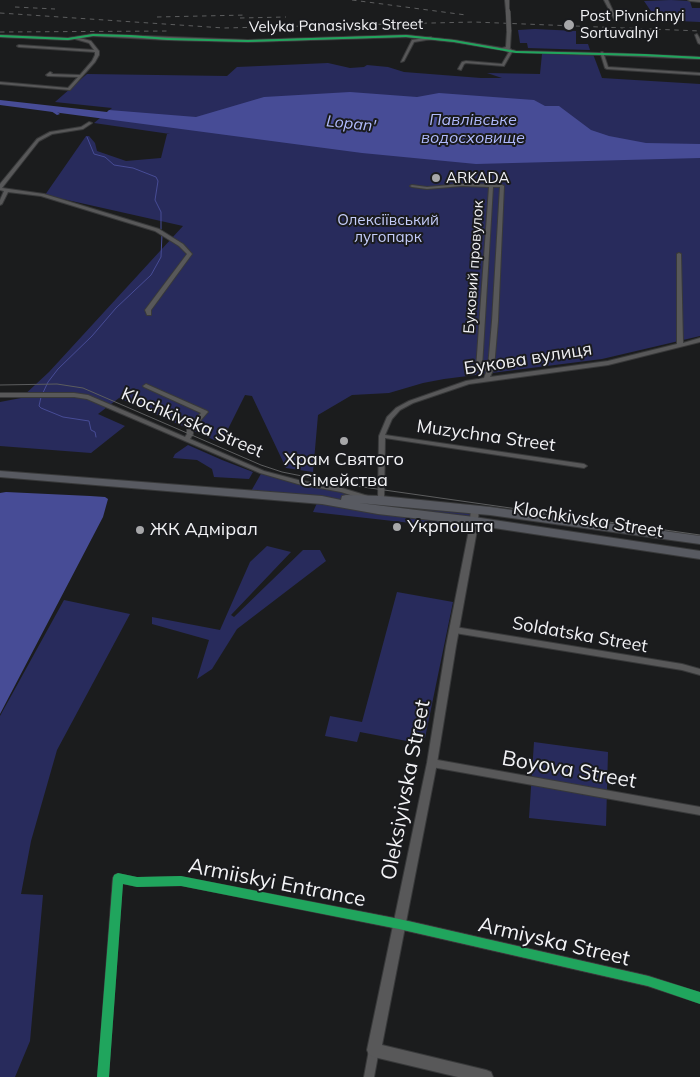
<!DOCTYPE html>
<meta charset="utf-8">
<style>
body{margin:0}
canvas{display:block;background:#1b1c1d}
</style>
<canvas width="700" height="1077"></canvas>
<script>
const ctx = document.querySelector('canvas').getContext('2d');
ctx.lineJoin = 'round';
function fill(path, color) {
  ctx.fillStyle = color;
  ctx.fill(path, 'evenodd');
}
function toPath(rows) {
  const path = new Path2D();
  for (const r of rows) {
    path.moveTo(r[0], r[1]);
    for (let i = 2; i < r.length; i += 2) path.lineTo(r[i], r[i + 1]);
  }
  return path;
}
function trace(path, color, width, dash) {
  ctx.strokeStyle = color;
  ctx.lineWidth = width;
  ctx.lineCap = dash ? 'butt' : 'round';
  ctx.setLineDash(dash || []);
  ctx.stroke(path);
}
function write(font, color, halo, rows, align = 'center') {
  ctx.font = font + ' Mulish,sans-serif';
  ctx.lineWidth = 4;
  ctx.setLineDash([]);
  ctx.textBaseline = 'middle';
  ctx.strokeStyle = halo;
  ctx.fillStyle = color;
  for (const [text, x, y, turn = 0] of rows) {
    ctx.save();
    ctx.translate(x, y);
    ctx.rotate((+turn || 0) * Math.PI / 180);
    ctx.textAlign = isNaN(turn) ? turn : align;
    if (halo) ctx.strokeText(text, 0, 0);
    ctx.fillText(text, 0, 0);
    ctx.restore();
  }
}
fill(toPath([
 [671,0,690,1,692,8,700,8,700,22,657,20,644,1],
 [535,29,576,31,576,44,588,44,590,50,528,48,527,43,520,43,518,30],
 [562,53,593,54,602,78,700,84,700,336,602,359,444,379,423,383,389,393,352,395,318,415,313,472,286,468,252,396,245,395,221,443,119,398,98,414,125,426,91,453,0,446,0,402,21,398,49,372,183,226,45,195,86,136,89,136,95,143,97,151,126,161,161,158,167,134,170,134,94,123,112,108,55,102,87,74,227,76,237,67,328,63,350,68,364,67,367,65,388,67,404,72,481,78,502,78,487,73,540,74,542,54],
 [188,445,222,460,253,472,249,479,214,477,212,469,197,460,173,458,175,454],
 [262,472,381,500,475,509,473,530,313,512,317,503,250,493],
 [267,546,291,552,231,615,234,617,303,550,320,550,326,561,237,629,212,669,197,679,209,640,152,624,152,617,220,630,250,562],
 [397,592,453,602,425,738,413,736,412,742,360,732,357,742,325,736,330,716,362,722],
 [64,600,130,614,57,750,31,841,21,894,43,895,30,1041,15,1077,0,1077,0,716],
 [534,742,608,752,606,826,529,818]
]), '#282b5c');
fill(toPath([
 [350,92,417,97,439,93,534,100,545,106,559,106,591,130,609,136,646,143,700,144,700,158,476,164,362,153,0,105,0,100,107,112,109,110,196,117,264,97],
 [6,492,90,496,105,497,108,499,103,517,0,714,0,493]
]), '#474c96');
trace(toPath([
 [87,137,94,154,105,157,114,165,133,168,156,177,158,181,155,200,161,212,161,229],
 [96,437,95,432,91,430,89,421,63,417,41,408,39,406,41,397,48,382,58,369,92,336,116,308,151,275,161,257,162,234]
]), '#474c96', 1);
fill(toPath([
 [48,107,50,107,60,114,57,115,48,109,48,107]
]), '#474c96');
const minor = toPath([
 [604,0,608,0,617,20,614,19,604,0],
 [688,0,700,0,700,2,690,1,688,0],
 [697,34,700,39,700,44,698,43,695,35,697,34],
 [76,37,91,41,99,51,99,55,95,62,70,90,0,84,0,82,68,88,78,77,48,76,46,75,50,72,52,73,51,74,80,75,92,61,95,55,95,52,19,47,17,46,19,45,94,50,89,43,75,39,76,37],
 [431,37,432,39,414,42,404,61,401,62,412,40,431,37],
 [508,47,512,50,516,51,600,53,602,52,604,53,700,57,700,59,604,55,608,67,700,73,700,75,607,69,605,68,601,55,512,52,504,66,466,63,464,64,461,70,458,69,462,62,466,61,502,64,509,52,500,49,502,48,507,49,506,48,508,47],
 [89,122,92,123,83,129,52,134,39,141,2,188,44,194,159,229,183,244,192,254,151,310,151,315,147,315,145,310,187,254,179,246,155,231,41,196,8,192,2,204,0,205,0,200,4,191,0,190,0,184,37,139,50,132,81,127,89,122],
 [462,184,502,185,504,186,498,321,494,368,490,377,608,361,677,344,677,254,679,253,681,254,683,343,700,338,700,342,608,365,469,384,413,403,400,410,392,419,385,435,584,464,587,466,584,468,385,438,384,500,381,502,378,500,379,436,387,417,396,408,409,401,466,381,484,378,487,370,479,371,476,369,489,187,462,186,427,189,412,187,410,186,412,185,427,187,462,184],
 [493,187,500,187,492,321,488,367,482,367,493,187],
 [146,384,207,411,208,412,207,413,193,429,193,434,190,439,264,471,298,480,342,488,368,496,369,498,366,500,341,492,298,484,260,473,87,399,74,397,0,397,0,393,74,393,88,395,185,437,187,434,187,429,201,413,144,387,143,386,146,384],
 [455,627,682,664,700,669,700,675,682,670,455,633,452,632,451,630,452,628,455,627],
 [432,759,700,807,700,815,432,767,429,766,428,763,429,760,432,759],
 [118,874,137,878,181,877,399,919,648,976,700,993,700,1003,648,986,399,929,181,885,137,886,122,883,108,1077,98,1077,113,878,115,875,118,874],
 [374,1045,378,1046,379,1050,374,1077,364,1077,369,1050,370,1046,374,1045]
]);
const tertiary = toPath([
 [505,0,509,0,509,12,506,11,505,0],
 [509,30,511,31,510,48,502,50,454,42,406,37,248,42,168,40,93,36,68,40,0,37,0,35,68,38,93,34,248,40,406,35,454,40,502,48,506,47,507,31,509,30],
 [475,506,479,509,477,530,456,646,437,763,382,1045,486,1070,491,1072,493,1077,458,1077,374,1057,369,1055,367,1050,427,763,446,646,469,530,471,509,475,506]
]);
const primary = toPath([
 [0,471,322,496,341,500,342,496,346,495,381,496,490,507,700,536,700,544,490,515,359,503,474,517,700,551,700,559,474,525,378,514,322,504,0,477,0,471]
]);
trace(minor, '#38393a', 2);
trace(tertiary, '#38393a', 2);
trace(primary, '#38393a', 2);
fill(minor, '#585859');
fill(tertiary, '#585859');
fill(primary, '#585a61');
trace(toPath([
 [0,385,57,384,83,388,261,465,282,472,342,484,700,535]
]), '#5c5d5e', 1);
trace(toPath([
 [352,0,466,15],
 [15,7,55,9],
 [0,13,224,28,474,22,700,31],
 [157,17,247,15],
 [240,18,286,17],
 [0,32,170,31]
]), '#5c5d5e', 1, [4.5, 4.5]);
const tertiaryBridge = toPath([
 [508,11,509,31]
]);
trace(tertiaryBridge, '#38393a', 5.5, []);
trace(tertiaryBridge, '#585859', 4.5);
fill(toPath([
 [93,34,130,35,168,38,248,40,406,35,454,40,516,51,645,54,700,57,700,59,645,56,516,53,454,42,406,37,248,42,168,40,130,37,93,36,68,40,0,37,0,35,68,38,93,34],
 [118,873,137,877,181,876,399,919,648,976,700,992,700,1004,648,986,399,929,181,886,137,887,123,884,109,1077,97,1077,113,878,114,875,118,873]
]), '#20a55d');
for (const [x, y, r, color] of [
 [569,25,6,"#a7a7a9"],
 [436,178,5,"#a7a7a9"],
 [344,441,5,"#a7a7a9"],
 [397,527,5,"#a7a7a9"],
 [140,530,5,"#a7a7a9"]
]) {
  const dot = new Path2D();
  dot.arc(x, y, r, 0, 2 * Math.PI);
  ctx.fillStyle = color;
  ctx.fill(dot);
  trace(dot, '#1a1b1e', 2);
}
write('15px', '#f2f2f5', '#1a1b1e', [
 ["Post Pivnichnyi",580,16],
 ["Sortuvalnyi",580,33],
 ["ARKADA",446,178]
], 'left');
write('15px', '#f2f2f5', '#1a1b1e', [
 ["Velyka Panasivska Street",336,26,-1],
 ["Буковий провулок",474,267,-86]
]);
write('15px', '#c5cdfa', '#1a1b1e', [
 ["Олексіївський",388,220],
 ["лугопарк",388,237]
]);
write('italic 16px', '#b1bbfd', '#1a1b1e', [
 ["Павлівське",473,120],
 ["водосховище",473,138],
 ["Lopan'",351,124,6]
]);
write('18px', '#f2f2f5', '#1a1b1e', [
 ["Букова вулиця",528,359,-9],
 ["Klochkivska Street",192,423,23],
 ["Muzychna Street",486,436,8],
 ["Klochkivska Street",588,520,9],
 ["Soldatska Street",580,635,10]
]);
write('18px', '#f2f2f5', '#1a1b1e', [
 ["Храм Святого",344,460,"center"],
 ["Сімейства",344,481,"center"],
 ["Укрпошта",407,527],
 ["ЖК Адмірал",150,530]
], 'left');
write('21px', '#f2f2f5', '#1a1b1e', [
 ["Boyova Street",569,770,10],
 ["Oleksiyivska Street",406,790,-79],
 ["Armiiskyi Entrance",277,883,11],
 ["Armiyska Street",554,942,13]
]);
</script>
